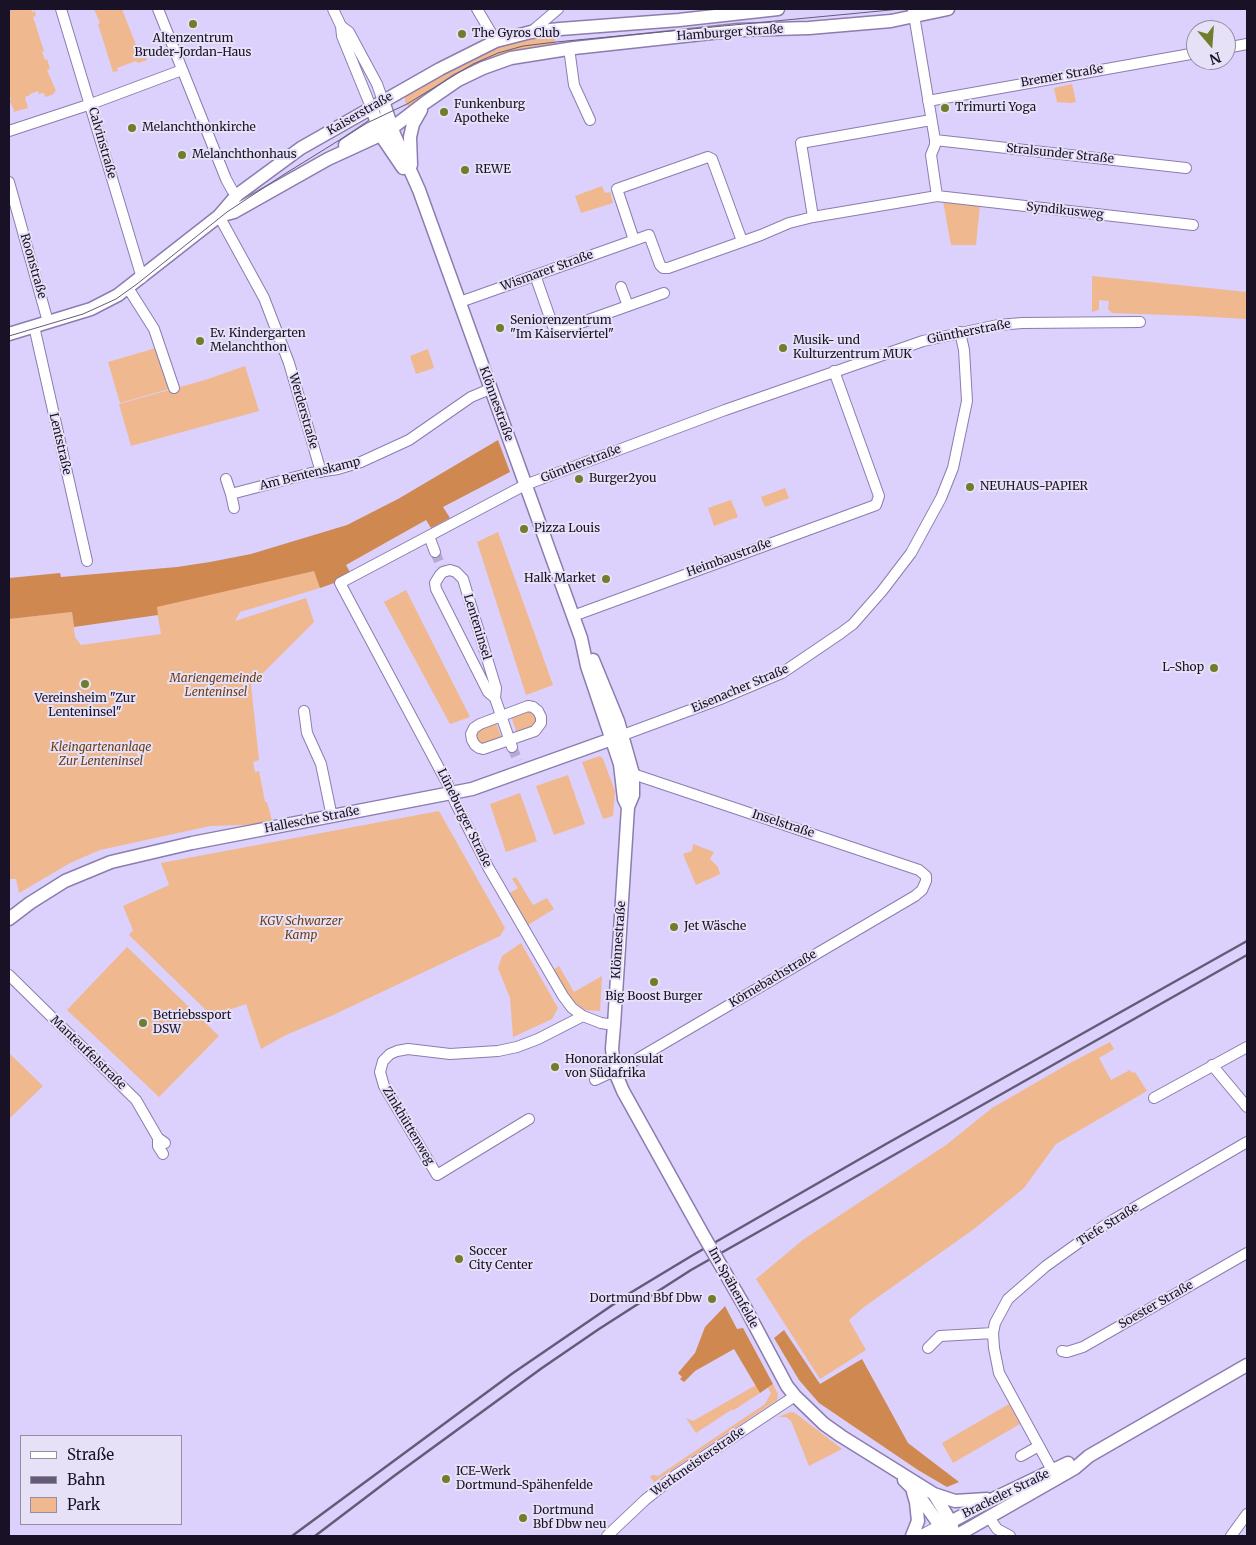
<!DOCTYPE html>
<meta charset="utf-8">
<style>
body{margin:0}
#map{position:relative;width:1256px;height:1545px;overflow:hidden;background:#dcd0fc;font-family:Merriweather,serif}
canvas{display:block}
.frame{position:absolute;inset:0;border:10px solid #191226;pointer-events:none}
.legend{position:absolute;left:20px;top:1435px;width:162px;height:90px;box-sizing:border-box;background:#e7e1f7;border:1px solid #958ea3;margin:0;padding:6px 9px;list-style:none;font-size:15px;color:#191226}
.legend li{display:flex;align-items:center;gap:10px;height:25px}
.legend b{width:25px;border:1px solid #958ea3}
.north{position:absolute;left:1186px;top:20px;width:50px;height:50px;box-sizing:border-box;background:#e7e1f7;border:1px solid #958ea3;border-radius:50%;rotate:162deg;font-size:14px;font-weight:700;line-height:20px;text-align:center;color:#191226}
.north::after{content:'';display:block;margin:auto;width:18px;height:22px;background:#707d2b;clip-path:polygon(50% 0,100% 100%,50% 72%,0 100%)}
</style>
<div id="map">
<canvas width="1256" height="1545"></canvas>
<div class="frame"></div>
<ul class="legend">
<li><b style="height:6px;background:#fff"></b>Straße</li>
<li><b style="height:6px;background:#645b78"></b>Bahn</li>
<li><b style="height:14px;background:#f0b88e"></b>Park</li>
</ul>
<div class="north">N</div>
</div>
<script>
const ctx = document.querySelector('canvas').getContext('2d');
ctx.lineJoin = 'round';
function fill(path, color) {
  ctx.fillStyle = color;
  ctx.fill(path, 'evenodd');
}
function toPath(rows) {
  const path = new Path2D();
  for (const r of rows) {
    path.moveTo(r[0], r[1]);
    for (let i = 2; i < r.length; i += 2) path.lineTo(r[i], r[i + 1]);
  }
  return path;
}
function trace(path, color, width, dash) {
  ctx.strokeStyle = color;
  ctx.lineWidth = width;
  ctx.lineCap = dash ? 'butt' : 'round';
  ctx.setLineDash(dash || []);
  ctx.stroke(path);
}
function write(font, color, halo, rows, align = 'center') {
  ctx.font = font + ' Merriweather,serif';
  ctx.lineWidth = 4;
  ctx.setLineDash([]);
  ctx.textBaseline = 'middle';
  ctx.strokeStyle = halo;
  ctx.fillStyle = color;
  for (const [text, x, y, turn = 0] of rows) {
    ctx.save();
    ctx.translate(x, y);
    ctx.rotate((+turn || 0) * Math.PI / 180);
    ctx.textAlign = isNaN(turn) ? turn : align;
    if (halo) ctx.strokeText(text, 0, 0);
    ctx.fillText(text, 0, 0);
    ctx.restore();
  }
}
fill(toPath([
 [9,9,31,9,32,12,35,11,36,16,33,17,44,51,42,52,45,60,47,59,50,69,47,70,56,91,54,92,54,94,45,97,44,93,39,94,38,91,30,94,30,95,25,97,28,108,13,112,14,110,10,102,11,98,9,97],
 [94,9,122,9,141,58,146,57,147,60,138,63,136,61,117,68,118,71,113,72,98,24,100,23],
 [554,33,555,47,520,52,410,109,405,102,405,95,457,66,497,46],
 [1072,84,1076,102,1071,103,1057,102,1054,88],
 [602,186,605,193,610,192,613,203,581,213,575,196],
 [943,201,980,205,976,245,951,245],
 [1092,276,1247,292,1247,319,1195,316,1112,313,1108,309,1109,301,1099,300,1099,310,1092,312],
 [156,348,169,389,120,403,108,362],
 [428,349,434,368,416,374,410,356],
 [245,366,259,411,131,446,119,404,205,380],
 [785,488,789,498,765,507,761,497],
 [731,500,738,517,714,526,708,508],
 [498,532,553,685,526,695,477,542],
 [314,570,320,588,240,612,235,621,306,598,314,622,251,685,259,760,253,762,255,772,259,771,265,802,267,802,273,824,210,826,100,850,70,863,19,893,16,879,9,879,9,619,72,612,75,637,81,645,161,634,156,607],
 [406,590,470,717,450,724,384,602],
 [531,710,538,718,536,727,517,734,511,716],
 [496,723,502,739,482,746,475,740,476,729],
 [600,756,603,759,615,791,613,816,603,819,582,762],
 [568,775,585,824,554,835,536,786],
 [520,793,537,841,506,852,490,804],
 [439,811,505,928,500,936,331,1016,286,1035,261,1049,246,1004,212,1016,129,935,133,930,123,906,169,885,161,863],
 [693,844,714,852,710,859,718,867,720,874,696,885,683,854,692,851],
 [516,877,533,905,547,898,554,909,528,925,510,893,518,888,512,879],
 [521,943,558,1008,552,1019,513,1037,510,998,498,968,502,956],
 [127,947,219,1036,159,1097,67,1010],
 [559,966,574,992,602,976,600,1011,585,1010,571,1000,553,970],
 [1110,1042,1114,1049,1099,1058,1111,1080,1130,1070,1132,1073,1135,1072,1147,1091,1056,1144,1024,1188,974,1229,864,1307,849,1320,866,1350,820,1379,756,1279,804,1239,946,1145,992,1108,1070,1063],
 [9,1053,43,1086,9,1119],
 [773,1384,778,1394,777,1400,654,1482,650,1477,652,1475,658,1476,765,1404,771,1393,768,1388],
 [756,1385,760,1393,734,1410,731,1410,696,1433,686,1418,693,1421],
 [1009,1404,1020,1424,953,1463,942,1443],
 [791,1412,795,1413,842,1449,809,1466,791,1421,786,1417,778,1417]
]), '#f0b88e');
fill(toPath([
 [498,440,510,472,443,507,450,518,431,528,426,520,346,565,351,574,340,581,320,588,314,571,157,607,158,615,74,627,72,612,9,619,9,578,60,573,61,577,177,567,210,562,251,554,347,525,398,499],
 [725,1306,737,1329,743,1328,773,1384,760,1393,734,1349,695,1371,684,1382,680,1379,682,1377,678,1373,695,1353,705,1327],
 [784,1330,820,1384,862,1359,908,1443,959,1482,947,1487,918,1470,819,1403,799,1380,774,1338]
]), '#cf884f');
trace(toPath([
 [435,552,441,566],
 [512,747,518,761]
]), '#b5aad1', 10, [10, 5]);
const minor = toPath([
 [61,9,142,278],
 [158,9,226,179,232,190,237,195],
 [333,9,341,26,342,36,371,107],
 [477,9,496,41],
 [341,26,349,32,377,84,383,101],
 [531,32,558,9],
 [569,48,574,85,590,120],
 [1226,48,1247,44],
 [928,101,1196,53],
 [9,131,91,104,182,70],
 [935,140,1186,168],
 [9,182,48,322],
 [937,196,1193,225],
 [219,216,264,298,289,363,321,472],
 [813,217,801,143,931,120],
 [634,240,617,189,708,157,712,159,742,241],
 [535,275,555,332,664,293],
 [621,287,628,306],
 [128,288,154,329,174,388],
 [460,302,649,235,660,265,663,268,668,268,761,235,789,223,813,217,937,196,931,155,935,145,935,140,913,9],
 [34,326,87,561],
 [226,479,231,494,311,473,338,469,361,462,409,440,471,397,490,389],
 [231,494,234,508],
 [429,536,435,552],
 [573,616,876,505,879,496,834,371],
 [495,698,488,692,436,589,435,583,440,575,443,572,450,570,456,572,463,579,496,688,495,698,512,747],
 [528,706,533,707,538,711,541,717,541,723,535,731,483,749,479,748,475,745,472,740,471,734,474,728,480,724,528,706],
 [304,711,307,733,321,764,332,817],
 [623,735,723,698,782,673,841,633,853,624,882,591,911,553,941,498,953,468,967,401,964,350,960,332],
 [9,975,136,1100,158,1138,165,1143],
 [614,1025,601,1023,583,1016,572,1008,563,996,488,867,456,804,447,783,340,583,525,485,725,410,923,341,998,325,1022,323,1140,322],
 [1212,1065,1247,1107],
 [595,1080,627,1065,915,896,922,890,926,881,926,876,919,870,633,774],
 [1154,1098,1247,1047],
 [529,1119,437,1175,384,1086,380,1072,383,1061,390,1054,397,1051,408,1049,450,1054,498,1051,517,1047,538,1039,583,1016],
 [158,1138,158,1146,163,1154],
 [928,1348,940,1336,993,1333],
 [1062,1351,1067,1352,1083,1347,1247,1253],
 [1021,1456,1039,1446],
 [1052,1470,999,1373,994,1348,993,1333,995,1323,1008,1299,1046,1266,1081,1241,1113,1220,1247,1142],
 [989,1517,997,1529,1010,1536],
 [607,1536,645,1500,676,1475,795,1396],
 [1231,1536,1247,1514]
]);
const major = toPath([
 [383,101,394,134,419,190,581,638,587,666,620,764,624,799,628,807],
 [371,107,384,140,403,168],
 [345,145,383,119],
 [411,165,410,137,413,124,421,110],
 [219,216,234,212,328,159,376,137,392,128,426,102,458,80,483,68,511,58,574,48,739,30,809,28,891,21,948,9],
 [9,334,91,309,118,295,219,216,237,195,301,148,440,69,496,41,531,32,560,29,679,20,778,9],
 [593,660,618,721,633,774,633,795,628,807,614,1025,612,1049,615,1072,623,1091,702,1233],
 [9,919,30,903,65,881,111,862,192,843,472,789,623,735],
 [746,1309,787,1386,795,1396,824,1424,841,1436,934,1494,951,1522,954,1536],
 [904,1480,917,1493,941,1527,947,1532],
 [934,1494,955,1501,987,1499],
 [943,1526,995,1498,1068,1463],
 [912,1536,918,1521,916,1502,913,1492],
 [956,1536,1075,1468,1089,1456,1247,1365]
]);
const highway = toPath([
 [924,1536,941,1527]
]);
trace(minor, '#8c7caf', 12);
trace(major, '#8c7caf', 15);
trace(highway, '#8c7caf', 16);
trace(minor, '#fff', 10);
trace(major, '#fff', 12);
trace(highway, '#fff', 14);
trace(toPath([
 [9,336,83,314,116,299,137,284,227,212,283,175,367,123,407,104,473,64,498,53,523,46,556,42,901,9]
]), '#645b78', 1);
trace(toPath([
 [292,1536,513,1373,630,1293,693,1255,886,1144,1247,941],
 [315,1536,394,1476,542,1368,599,1329,691,1270,1247,955]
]), '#645b78', 2.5);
const majorBridge = toPath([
 [702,1233,746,1309]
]);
trace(majorBridge, '#8c7caf', 15, []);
trace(majorBridge, '#fff', 12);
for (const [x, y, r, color] of [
 [193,24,5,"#707d2b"],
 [462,34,5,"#707d2b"],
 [945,108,5,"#707d2b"],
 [444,112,5,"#707d2b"],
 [132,128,5,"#707d2b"],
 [182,155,5,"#707d2b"],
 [465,170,5,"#707d2b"],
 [500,328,5,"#707d2b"],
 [200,341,5,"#707d2b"],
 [783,348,5,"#707d2b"],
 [579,479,5,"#707d2b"],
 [970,487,5,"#707d2b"],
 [524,529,5,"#707d2b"],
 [606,579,5,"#707d2b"],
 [1214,668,5,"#707d2b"],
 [85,684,5,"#707d2b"],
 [674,927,5,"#707d2b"],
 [654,982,5,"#707d2b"],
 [143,1023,5,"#707d2b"],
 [555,1067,5,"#707d2b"],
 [459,1259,5,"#707d2b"],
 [712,1299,5,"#707d2b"],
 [446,1479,5,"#707d2b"],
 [523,1518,5,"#707d2b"]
]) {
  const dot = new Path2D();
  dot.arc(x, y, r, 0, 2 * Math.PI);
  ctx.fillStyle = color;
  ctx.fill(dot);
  trace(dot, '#e7e1f7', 2);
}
write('12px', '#191226', '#e7e1f7', [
 ["Hamburger Straße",730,33,-4],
 ["Bremer Straße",1062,76,-10],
 ["Kaiserstraße",360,114,-30],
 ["Calvinstraße",102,143,74],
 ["Stralsunder Straße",1060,154,6],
 ["Syndikusweg",1065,211,6],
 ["Roonstraße",33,266,74],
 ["Wismarer Straße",547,271,-20],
 ["Güntherstraße",969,332,-11],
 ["Klönnestraße",496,404,70],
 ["Werderstraße",303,411,74],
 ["Lentstraße",60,444,77],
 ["Güntherstraße",581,464,-21],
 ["Am Bentenskamp",310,474,-14],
 ["Heimbaustraße",729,558,-20],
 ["Lenteninsel",477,627,73],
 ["Eisenacher Straße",740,689,-23],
 ["Lüneburger Straße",464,818,64],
 ["Hallesche Straße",312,820,-11],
 ["Inselstraße",783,824,18],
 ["Klönnestraße",619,940,-86],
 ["Körnebachstraße",773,979,-31],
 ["Manteuffelstraße",88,1053,44],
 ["Zinkhüttenweg",408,1126,59],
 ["Tiefe Straße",1108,1225,-32],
 ["Im Spähenfelde",733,1288,61],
 ["Soester Straße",1156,1305,-30],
 ["Werkmeisterstraße",698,1462,-35],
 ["Brackeler Straße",1006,1494,-26]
]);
write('12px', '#191226', '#e7e1f7', [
 ["The Gyros Club",472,34],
 ["Altenzentrum",193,39,"center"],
 ["Bruder-Jordan-Haus",193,53,"center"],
 ["Funkenburg",454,105],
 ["Apotheke",454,119],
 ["Trimurti Yoga",955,108],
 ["Melanchthonkirche",142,128],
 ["Melanchthonhaus",192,155],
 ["REWE",475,170],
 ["Seniorenzentrum",510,321],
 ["\"Im Kaiserviertel\"",510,335],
 ["Ev. Kindergarten",210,334],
 ["Melanchthon",210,348],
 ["Musik- und",793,341],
 ["Kulturzentrum MUK",793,355],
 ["Burger2you",589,479],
 ["NEUHAUS-PAPIER",980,487],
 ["Pizza Louis",534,529],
 ["Halk Market",596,579,"right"],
 ["L-Shop",1204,668,"right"],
 ["Vereinsheim \"Zur",85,699,"center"],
 ["Lenteninsel\"",85,713,"center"],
 ["Jet Wäsche",684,927],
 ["Big Boost Burger",654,997,"center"],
 ["Betriebssport",153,1016],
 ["DSW",153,1030],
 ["Honorarkonsulat",565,1060],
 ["von Südafrika",565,1074],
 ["Soccer",469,1252],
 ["City Center",469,1266],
 ["Dortmund Bbf Dbw",702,1299,"right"],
 ["ICE-Werk",456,1472],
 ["Dortmund-Spähenfelde",456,1486],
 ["Dortmund",533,1511],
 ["Bbf Dbw neu",533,1525]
], 'left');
write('italic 12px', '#6d3d12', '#e7e1f7', [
 ["Mariengemeinde",216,679],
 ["Lenteninsel",216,693],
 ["Kleingartenanlage",101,748],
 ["Zur Lenteninsel",101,762],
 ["KGV Schwarzer",301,922],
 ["Kamp",301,936]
]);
</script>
